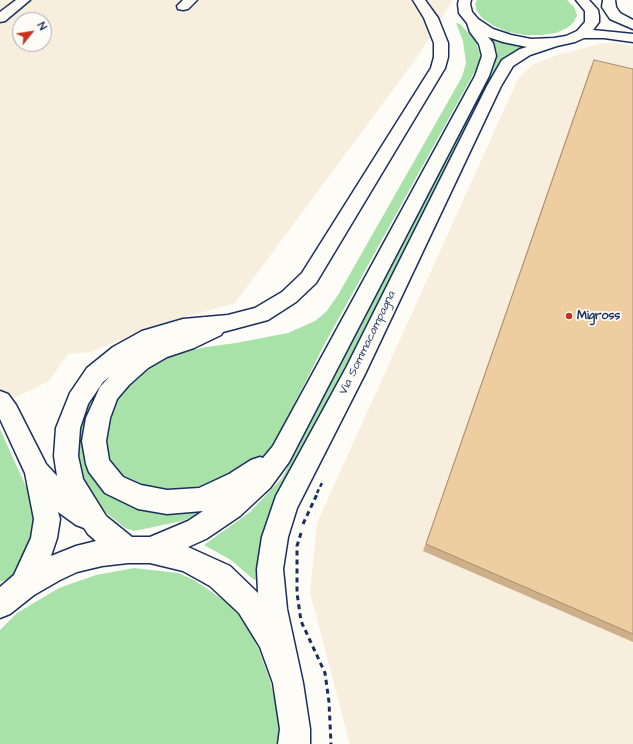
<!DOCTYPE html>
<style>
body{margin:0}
#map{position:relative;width:633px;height:744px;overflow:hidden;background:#fdfcf7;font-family:"Architects Daughter",sans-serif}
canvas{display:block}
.north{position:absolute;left:12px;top:12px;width:40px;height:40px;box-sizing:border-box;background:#fdfcf7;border:1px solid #a3aaba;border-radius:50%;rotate:60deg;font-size:11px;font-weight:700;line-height:16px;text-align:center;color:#1b2f5e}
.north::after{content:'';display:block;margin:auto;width:14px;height:18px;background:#c8321e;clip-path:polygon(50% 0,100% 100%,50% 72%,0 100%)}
</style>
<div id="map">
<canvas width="633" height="744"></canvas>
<div class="north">N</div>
</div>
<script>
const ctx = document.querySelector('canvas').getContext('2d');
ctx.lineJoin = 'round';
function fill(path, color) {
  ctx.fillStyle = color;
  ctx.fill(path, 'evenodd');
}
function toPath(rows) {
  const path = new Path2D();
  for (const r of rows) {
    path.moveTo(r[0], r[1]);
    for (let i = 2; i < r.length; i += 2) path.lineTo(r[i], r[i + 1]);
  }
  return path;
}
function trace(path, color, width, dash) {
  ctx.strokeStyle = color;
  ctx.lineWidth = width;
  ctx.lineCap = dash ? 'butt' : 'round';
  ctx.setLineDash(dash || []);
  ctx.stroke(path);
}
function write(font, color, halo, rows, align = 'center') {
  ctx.font = font + ' "Architects Daughter",sans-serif';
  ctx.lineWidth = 3.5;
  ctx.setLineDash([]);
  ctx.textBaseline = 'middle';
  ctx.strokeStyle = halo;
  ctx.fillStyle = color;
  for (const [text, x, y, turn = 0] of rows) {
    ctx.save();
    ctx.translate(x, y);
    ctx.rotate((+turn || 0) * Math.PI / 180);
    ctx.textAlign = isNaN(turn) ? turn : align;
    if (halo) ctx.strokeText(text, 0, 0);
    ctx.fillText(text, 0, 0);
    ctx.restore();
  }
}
fill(toPath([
 [0,0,453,0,418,56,235,303,153,326,91,352,68,354,49,381,0,405],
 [20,20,44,20,44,44,20,44],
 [603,43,624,44,633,46,633,744,350,744,310,593,317,523,518,79,532,65,557,55]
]), '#f8eedd');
fill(toPath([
 [477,0,567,0,574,7,577,15,574,22,567,28,556,33,541,35,525,35,508,32,494,26,483,19,477,11,475,4],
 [456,23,460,24,476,41,481,60,324,345,273,446,260,462,212,488,172,496,119,478,108,459,105,445,105,427,113,406,127,384,157,360,179,353,206,347,236,343,288,333,315,321,326,312,338,295,462,77,466,63,463,41],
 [493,37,528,45,517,50,500,65,301,453,258,578,256,580,253,579,231,560,204,545,250,512,282,478,494,67,497,53,491,39],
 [125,368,94,472,202,511,201,513,182,521,134,531,125,528,104,511,92,499,82,484,75,438,86,403,108,372],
 [0,429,37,511,28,561,8,579,0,582],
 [134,568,178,573,194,580,228,603,246,622,259,650,270,681,279,718,278,744,0,744,0,630,17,613,59,588,96,575]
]), '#a8e2a8');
const minor = toPath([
 [16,0,30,0,5,21,0,22,0,12,16,0],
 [183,0,197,0,188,9,183,10,178,9,177,6,183,0],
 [413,0,425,0,438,18,448,43,448,57,445,68,316,283,296,302,268,320,223,332,221,335,194,348,167,357,148,368,129,385,117,399,110,418,106,441,109,460,123,477,141,485,167,490,199,488,229,474,251,460,260,457,263,458,273,446,475,76,482,56,479,44,470,32,467,23,459,13,458,4,459,0,471,0,470,4,472,12,478,19,493,29,511,35,531,39,554,38,566,36,577,31,585,22,585,11,576,0,589,0,598,10,599,16,599,22,593,30,633,34,633,42,604,38,584,38,575,42,557,46,530,55,513,66,501,86,365,374,297,508,288,537,283,569,287,609,303,683,310,729,310,744,278,744,280,729,273,683,260,647,239,613,210,586,183,571,150,563,128,563,102,566,77,572,60,580,34,595,10,614,0,618,0,587,14,575,31,538,34,519,25,473,0,419,0,391,8,394,16,405,46,464,57,476,54,456,56,428,70,393,87,368,113,347,142,331,183,319,228,315,255,308,282,292,302,273,431,68,434,57,434,43,424,18,413,0],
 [488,37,503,42,527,47,520,49,502,60,487,86,346,368,276,496,262,537,257,569,258,593,230,566,188,547,206,539,240,516,270,488,289,462,489,76,496,56,493,43,488,37],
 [110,376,100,387,86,418,82,441,86,464,89,472,105,493,138,509,167,514,203,511,188,521,150,537,132,537,106,516,83,479,78,456,80,428,88,404,103,382,110,376],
 [58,512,76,525,84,528,88,534,96,541,76,546,51,556,57,538,60,519,58,512],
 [603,0,615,0,616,7,620,13,633,20,633,29,610,19,602,7,603,0]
]);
const highway = toPath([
 [2,587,12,591,16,601,12,611,0,616,0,588,2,587]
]);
trace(minor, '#1b2f5e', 3);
trace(highway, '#1b2f5e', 3);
trace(toPath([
 [317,493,323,481]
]), '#1b2f5e', 2.5, [4, 3]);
trace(toPath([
 [303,524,318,492],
 [301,533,297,546,297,593,301,621,325,673,329,702,331,744]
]), '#1b2f5e', 3, [5, 4]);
fill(minor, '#fdfcf7');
fill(highway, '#fdfcf7');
fill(toPath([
 [594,60,633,69,633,642,423,551,589,72]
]), '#cdb08a');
const building = toPath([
 [594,60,633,69,633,634,426,544,594,60]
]);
fill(building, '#eecda0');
trace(building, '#a79070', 1);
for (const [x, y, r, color] of [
 [569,316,4,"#c8321e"]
]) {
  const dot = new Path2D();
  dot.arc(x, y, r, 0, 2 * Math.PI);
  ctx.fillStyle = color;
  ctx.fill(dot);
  trace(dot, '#fdfcf7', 1.5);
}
write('bold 12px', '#1b2f5e', '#fdfcf7', [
 ["Migross",577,316]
], 'left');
write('12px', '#1b2f5e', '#fdfcf7', [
 ["Via Sommacampagna",368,343,-64]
]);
</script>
